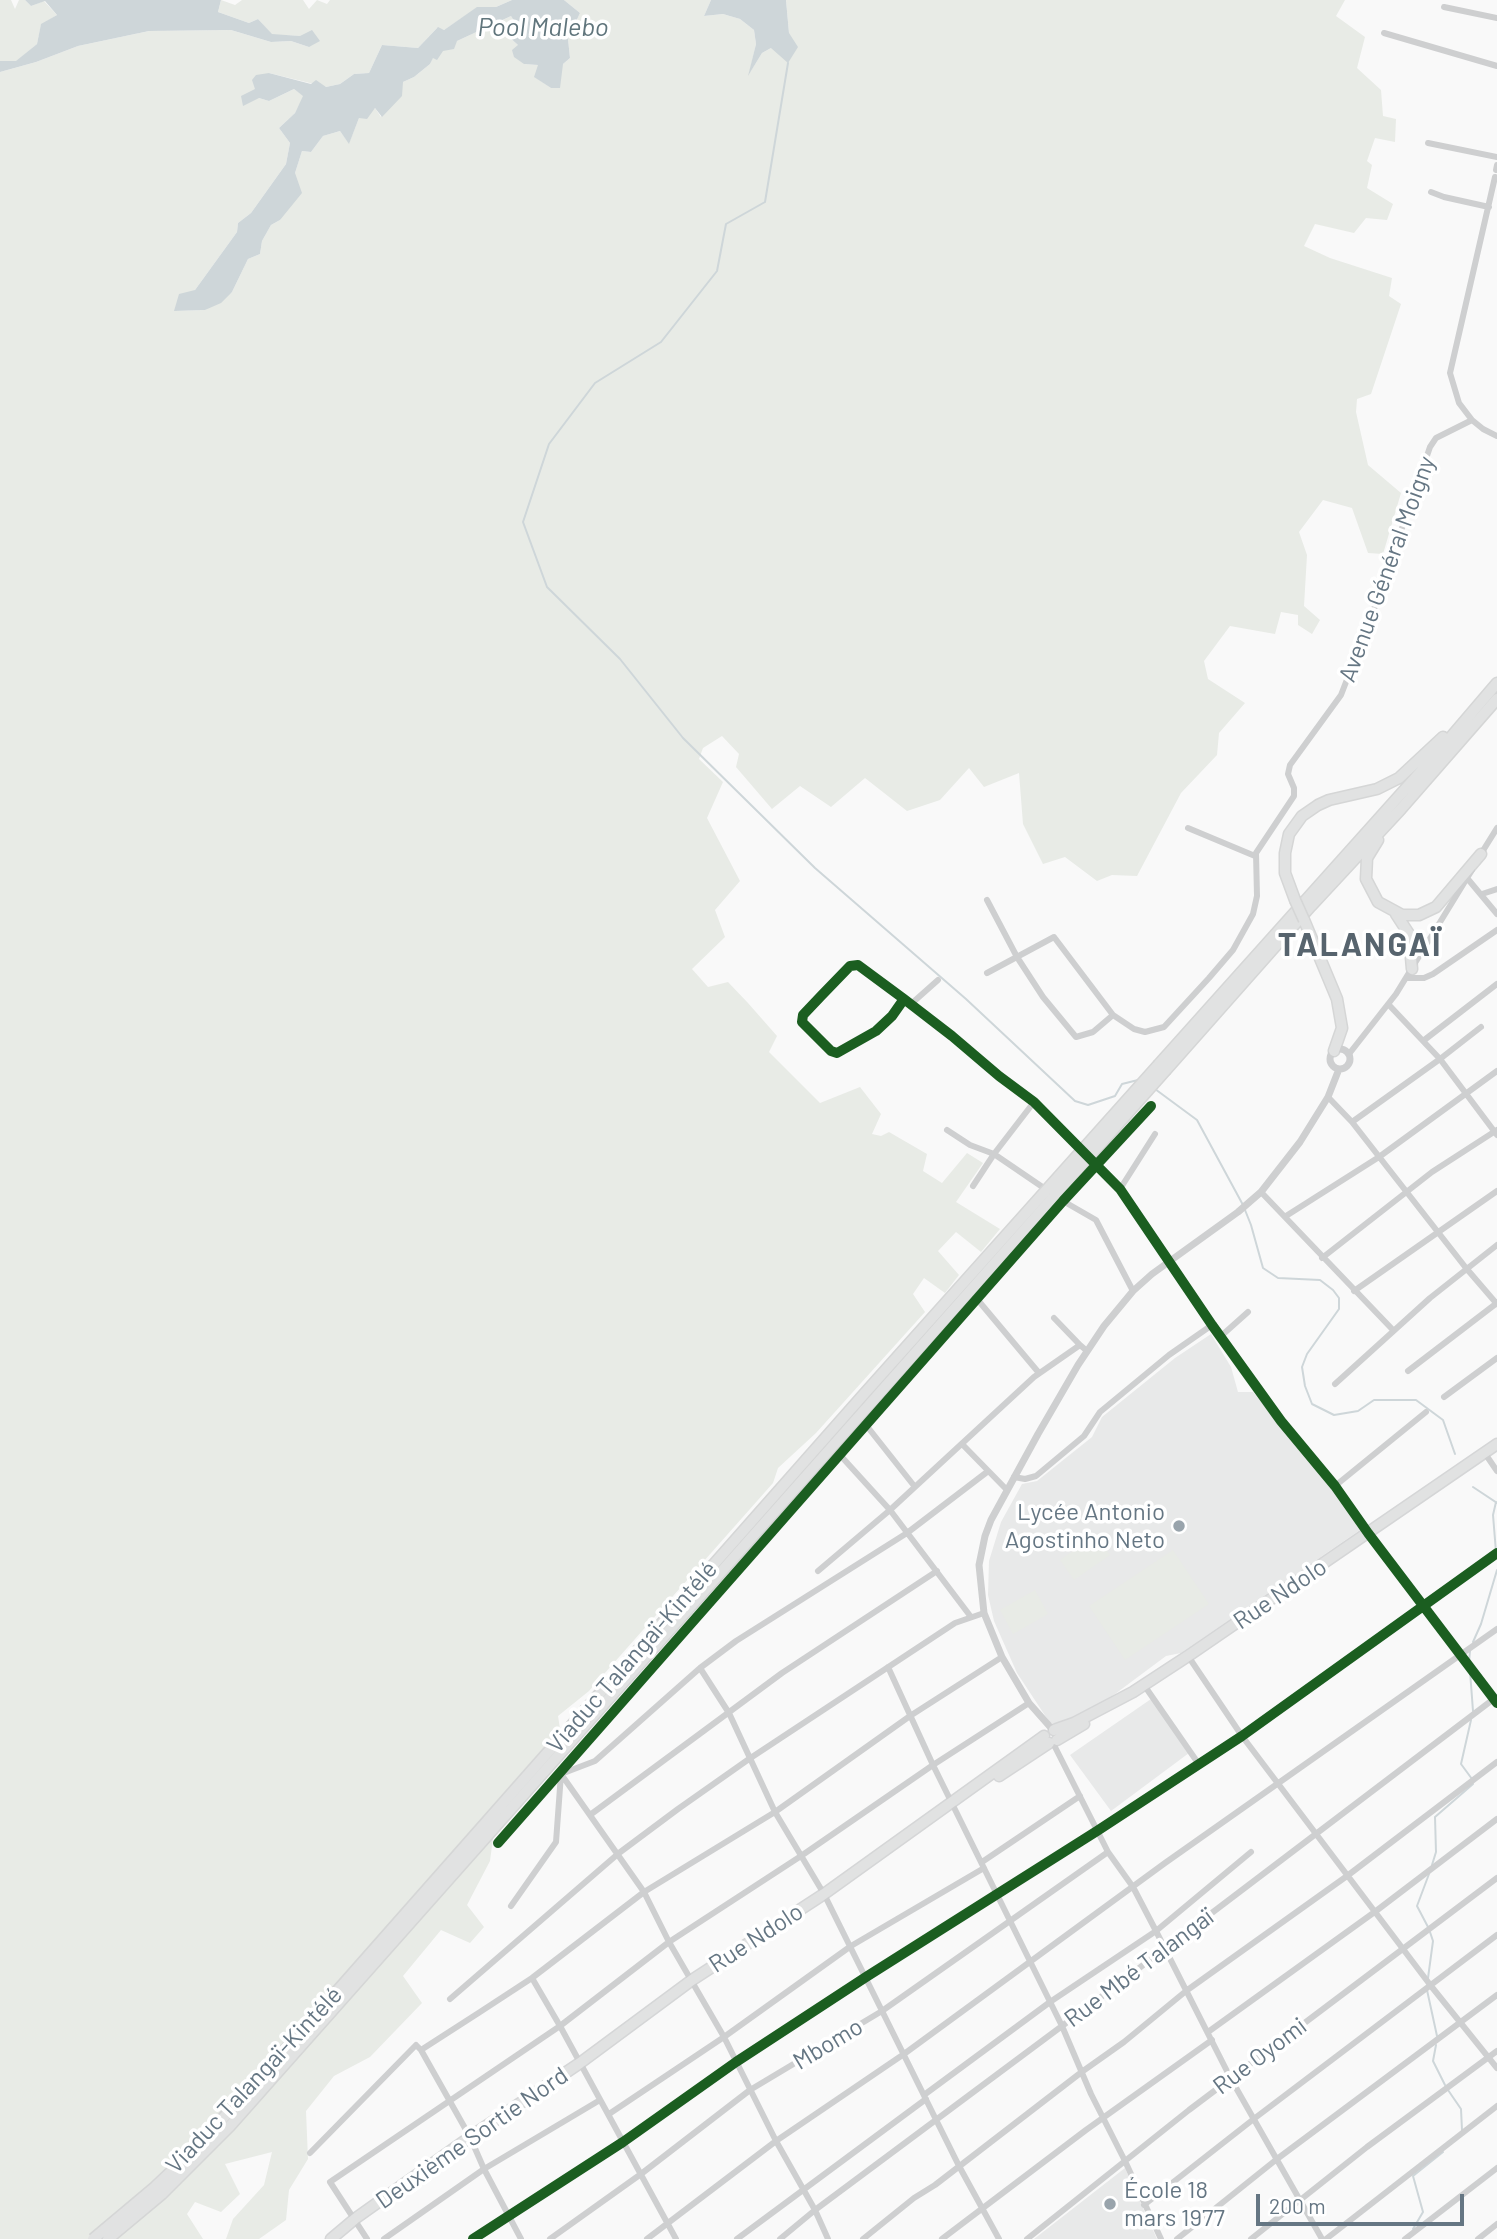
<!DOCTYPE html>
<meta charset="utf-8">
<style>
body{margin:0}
#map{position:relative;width:1497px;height:2239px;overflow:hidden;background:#f9f9f9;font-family:Barlow,sans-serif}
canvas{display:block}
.scale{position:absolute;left:1256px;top:2194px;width:208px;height:32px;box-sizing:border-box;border:4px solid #657683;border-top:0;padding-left:9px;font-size:21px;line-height:24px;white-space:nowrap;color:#657683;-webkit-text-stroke:5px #fff;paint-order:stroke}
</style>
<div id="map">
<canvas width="1497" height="2239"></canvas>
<div class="scale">200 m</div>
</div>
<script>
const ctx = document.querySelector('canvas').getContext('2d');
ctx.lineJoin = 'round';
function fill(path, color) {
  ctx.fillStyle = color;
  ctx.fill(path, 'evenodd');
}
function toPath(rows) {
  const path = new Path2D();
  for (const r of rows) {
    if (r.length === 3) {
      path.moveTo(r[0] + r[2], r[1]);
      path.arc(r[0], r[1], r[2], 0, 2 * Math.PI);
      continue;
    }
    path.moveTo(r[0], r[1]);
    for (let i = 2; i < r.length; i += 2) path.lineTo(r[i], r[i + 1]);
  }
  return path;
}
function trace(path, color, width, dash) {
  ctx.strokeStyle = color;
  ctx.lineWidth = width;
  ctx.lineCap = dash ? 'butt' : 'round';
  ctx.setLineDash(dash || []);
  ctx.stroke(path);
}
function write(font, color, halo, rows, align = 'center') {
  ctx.font = font + ' Barlow,sans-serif';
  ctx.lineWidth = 7;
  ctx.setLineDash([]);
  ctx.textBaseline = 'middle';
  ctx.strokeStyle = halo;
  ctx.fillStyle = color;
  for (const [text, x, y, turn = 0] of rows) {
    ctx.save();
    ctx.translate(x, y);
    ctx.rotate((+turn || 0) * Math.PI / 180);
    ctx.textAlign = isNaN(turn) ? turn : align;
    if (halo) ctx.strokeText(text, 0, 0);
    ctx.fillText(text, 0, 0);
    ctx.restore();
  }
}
fill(toPath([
 [1211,1334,1231,1367,1238,1392,1253,1392,1330,1486,1360,1530,1181,1653,1166,1656,1115,1694,1075,1720,1066,1724,1050,1723,1017,1673,994,1621,988,1595,989,1561,1001,1522,1022,1484,1037,1481,1092,1437,1102,1417,1175,1358],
 [1151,1699,1189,1753,1111,1811,1070,1755],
 [1125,2168,1157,2239,1034,2239]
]), '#e8e9e9');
fill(toPath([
 [0,0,11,0,15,9,19,0,25,0,31,6,44,1,57,15,41,25,37,44,16,62,0,61],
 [221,0,235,5,242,0,303,0,309,9,317,0,327,4,330,0,512,0,496,7,477,8,444,30,437,28,418,48,382,45,369,73,354,74,340,84,326,87,269,73,255,89,259,98,269,101,294,89,304,96,295,113,279,128,290,143,286,164,251,213,238,223,237,232,195,290,175,311,205,310,232,292,248,259,260,254,262,241,271,225,280,220,302,151,311,152,323,136,340,131,349,143,359,118,375,108,381,117,403,82,414,77,430,64,433,57,457,41,511,16,516,24,502,36,508,36,518,45,524,64,539,65,535,77,551,88,563,64,570,58,568,39,580,13,564,0,711,0,704,16,723,14,740,19,754,30,756,44,749,74,762,53,771,48,789,33,786,0,1345,0,1336,16,1365,37,1357,68,1381,90,1383,116,1396,119,1395,142,1375,138,1367,161,1372,165,1367,188,1393,204,1387,220,1366,218,1354,233,1315,224,1304,246,1330,258,1392,278,1389,296,1401,304,1371,394,1357,399,1356,412,1368,465,1401,493,1383,554,1368,553,1352,508,1323,500,1299,532,1307,555,1304,606,1320,620,1312,634,1298,625,1298,615,1281,612,1275,634,1230,626,1204,661,1208,679,1245,703,1219,733,1217,755,1181,793,1137,876,1112,875,1097,881,1065,857,1043,864,1023,824,1019,773,984,787,969,768,940,800,907,811,865,778,831,807,800,786,772,809,736,767,739,754,722,736,703,748,699,759,723,782,707,818,740,881,715,910,725,937,692,969,708,987,728,982,748,1003,777,1036,769,1052,820,1103,860,1087,881,1114,872,1134,881,1136,889,1132,927,1154,923,1171,942,1183,967,1153,983,1163,956,1202,1000,1229,981,1252,956,1232,938,1251,959,1275,945,1293,924,1278,913,1294,925,1312,816,1433,778,1468,773,1483,589,1691,558,1716,560,1729,498,1800,490,1861,467,1905,484,1927,470,1943,441,1930,403,1976,422,2003,370,2057,334,2076,306,2111,308,2159,289,2190,286,2220,259,2239,226,2239,233,2219,264,2185,272,2152,225,2164,240,2194,221,2212,195,2202,187,2214,203,2239,0,2239,0,72,36,62,78,46,149,31,231,30,271,42,291,41,309,47,300,36,272,35,258,19,249,23,218,12],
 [1096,1535,1110,1555,1074,1580,1060,1560],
 [1173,1550,1209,1604,1125,1660,1089,1606],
 [1035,1590,1048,1614,1013,1634,1000,1610]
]), '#e8ebe6');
fill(toPath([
 [25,0,221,0,218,12,249,23,258,19,272,34,300,36,312,30,320,41,309,47,291,41,271,42,231,30,149,31,78,46,36,62,0,72,0,61,16,61,37,44,41,24,57,15,45,1,31,6],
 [512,0,564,0,580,13,568,39,570,58,563,64,560,88,551,88,534,77,538,65,524,64,514,57,512,50,518,45,508,36,501,35,516,24,511,16,457,41,454,49,443,51,437,60,433,58,430,64,414,77,403,82,402,96,382,117,375,108,367,119,359,118,349,144,340,131,323,136,311,152,302,151,295,173,302,193,280,220,271,225,262,241,260,254,248,259,232,292,221,303,205,310,174,311,179,294,195,290,237,232,238,223,251,213,286,164,290,143,279,128,295,113,303,96,294,89,269,101,259,98,243,106,241,96,255,89,252,80,256,75,269,73,311,84,316,80,326,87,340,84,354,74,369,73,382,45,418,48,438,27,444,30,477,7,496,7],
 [711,0,786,0,789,33,798,47,788,63,771,48,762,53,748,76,756,44,754,30,740,19,723,14,704,16]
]), '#ced6d9');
trace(toPath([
 [788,63,765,202,726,224,717,271,661,342,595,383,549,444,523,522,547,587,620,659,683,738,815,868,966,999,1075,1101,1088,1105,1115,1096,1122,1084,1138,1080],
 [1155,1089,1197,1120,1243,1205],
 [1245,1210,1251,1225,1263,1268,1278,1278,1320,1280,1333,1290,1339,1298,1339,1309,1307,1354,1302,1367,1305,1386,1312,1404,1334,1415,1358,1411,1374,1400,1416,1400,1443,1420,1455,1454],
 [1473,1487,1497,1503],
 [1496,1502,1493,1515,1496,1552],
 [1473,1642,1481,1624,1497,1570],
 [1469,1662,1470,1651],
 [1470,1671,1473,1711],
 [1471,1720,1461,1764,1472,1779],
 [1432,1865,1436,1852,1435,1817,1473,1784],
 [1428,1927,1417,1906,1429,1874],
 [1428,1978,1433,1941,1430,1932],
 [1427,1990,1437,2036],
 [1436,2045,1433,2061,1445,2085],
 [1448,2090,1461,2109,1462,2130],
 [1413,2229,1423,2212,1413,2176,1443,2152]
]), '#ced6d9', 2);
const primary = toPath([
 [1054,1730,1074,1723,1133,1692,1188,1656,1497,1444],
 [1057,1740,1084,1724],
 [999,1776,1049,1743],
 [331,2239,356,2218,470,2137,580,2063,692,1980,824,1894,1044,1736]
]);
const trunk = toPath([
 [1378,840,1367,858,1366,879,1378,902,1402,915,1419,915,1436,907,1481,854],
 [1295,900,1285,873,1285,853,1289,834,1302,816,1318,805,1329,800,1377,789,1399,778,1443,737],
 [1396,914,1409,934,1412,969],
 [1304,920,1337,999,1342,1028,1334,1051],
 [1159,1064,1433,758,1497,683],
 [1166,1070,1311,906,1401,809,1497,699]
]);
trace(primary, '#d5d6d7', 13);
trace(trunk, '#d5d6d6', 13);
trace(toPath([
 [1444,7,1497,18],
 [1384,33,1497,66],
 [1428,143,1497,157],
 [1496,170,1497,165],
 [1495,177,1450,373,1459,403,1472,420,1483,429,1497,436],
 [1431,192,1444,197,1489,207],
 [1188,828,1255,856],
 [1479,857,1497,828],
 [1467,878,1497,914],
 [1482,894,1497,889],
 [987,900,1017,957,1043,997,1076,1037,1093,1032,1113,1015],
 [987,973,1054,937,1113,1015,1134,1029,1145,1032,1164,1027,1209,978,1233,950,1253,914,1257,896,1256,853,1294,796,1294,788,1288,774,1290,765,1341,695,1373,612,1430,447,1436,438,1472,420],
 [1407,978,1424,978,1433,974,1497,930],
 [904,999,892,1016,876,1031,837,1053,831,1051,802,1022,803,1015,821,996,850,966,858,965,904,999,952,1036,999,1076,1034,1102,1120,1189,1212,1325,1281,1421,1335,1486,1368,1533,1497,1703],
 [911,1004,938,980],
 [1389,1005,1440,1059,1497,1135],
 [1423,1041,1497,984],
 [1349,1054,1396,994,1472,870],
 [1328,1097,1352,1122,1466,1268,1497,1304],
 [1352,1122,1440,1059,1481,1027],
 [947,1130,970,1145,994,1154,1063,1201,1096,1220,1133,1291],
 [973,1186,994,1154,1034,1102],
 [1120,1189,1155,1134],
 [1261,1192,1393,1330],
 [1286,1216,1379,1157,1497,1071],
 [1322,1258,1432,1172,1497,1130],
 [1354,1291,1497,1191],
 [977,1299,1039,1373],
 [1054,1318,1080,1345],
 [1220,1337,1248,1312],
 [1408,1371,1497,1303],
 [1335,1384,1430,1298,1497,1245],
 [1444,1397,1497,1358],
 [866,1425,915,1487],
 [962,1444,1007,1490],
 [1484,1452,1497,1471],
 [840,1455,890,1510,971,1617],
 [1014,1477,1025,1479,1036,1476,1084,1436,1100,1412,1169,1355,1212,1325],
 [1335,1486,1426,1412],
 [818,1571,890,1510,1034,1377,1080,1345,1087,1351],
 [1188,1656,1242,1736,1431,1986,1497,2068],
 [888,1667,933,1765,1062,2026,1091,2094,1125,2161,1161,2239],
 [700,1668,729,1713,775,1812,824,1894,959,2166,999,2239],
 [1144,1685,1198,1763],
 [1053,1743,1108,1852,1133,1887,1156,1931,1231,2079,1322,2239],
 [561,1774,644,1892,669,1942,724,2037,776,2141,815,2210,828,2239],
 [590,1815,782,1673,937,1571],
 [498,1843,1063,1201,1151,1106],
 [982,1862,1080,1796],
 [511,1906,556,1842,561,1774,595,1761,700,1668,736,1641,907,1533,987,1472],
 [532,1978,560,2026,676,2239],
 [450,1999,619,1853,678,1809,749,1759,955,1623,984,1613],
 [1208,2032,1376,1911,1497,1819],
 [421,2050,470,2137,484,2169,521,2239],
 [924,2095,1050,2002,1156,1931,1251,1852],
 [609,2114,724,2037,851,1946,984,1868],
 [310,2153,416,2045,421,2050,480,2012,532,1978,644,1892,775,1812,910,1716,1002,1657],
 [1144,2205,1255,2118,1497,1935],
 [367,2239,330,2182,560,2026,669,1942,801,1856,933,1765,1029,1703],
 [384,2239,484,2169,600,2100],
 [473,2239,623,2142,736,2062,866,1977,1097,1831,1242,1736,1497,1553],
 [550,2239,641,2174,750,2090,882,2011,1108,1852],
 [647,2239,776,2141,904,2054,1165,1863,1497,1629],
 [737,2239,926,2099],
 [780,2239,815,2210,1105,1994,1495,1698],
 [863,2239,914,2198,935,2185,1083,2071,1124,2042,1186,1991,1347,1876,1497,1762],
 [942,2239,1086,2130,1212,2040],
 [1027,2239,1189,2110,1497,1878],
 [1177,2239,1277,2159,1497,1995],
 [1251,2239,1367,2147,1497,2051],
 [1326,2239,1497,2106],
 [1405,2239,1497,2168],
 [1478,2239,1497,2224]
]), '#cecfd0', 6);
trace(toPath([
 [1340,1059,10],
 [1052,1729,1029,1703,1002,1657,984,1613,979,1565,985,1536,991,1520,1038,1434,1078,1365,1104,1326,1133,1291,1152,1274,1238,1212,1261,1192,1300,1142,1328,1097,1339,1069]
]), '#cecfd0', 7);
trace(primary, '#e1e2e2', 10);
trace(trunk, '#e1e2e2', 10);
const trunkBridge = toPath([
 [1295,900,1304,920],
 [93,2239,155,2187,193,2151,278,2058,864,1394,1159,1064],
 [108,2239,162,2194,230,2126,1166,1070]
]);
trace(trunkBridge, '#d5d6d6', 13, []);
trace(trunkBridge, '#e1e2e2', 10);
trace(toPath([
 [904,999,892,1016,876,1031,837,1053,831,1051,802,1022,803,1015,821,996,850,966,858,965,904,999,952,1036,999,1076,1034,1102,1120,1189,1212,1325,1281,1421,1335,1486,1368,1533,1497,1703],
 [498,1843,1063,1201,1151,1106],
 [473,2239,623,2142,736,2062,866,1977,1097,1831,1242,1736,1497,1553]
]), '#1b5e20', 10);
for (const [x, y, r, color] of [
 [1179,1526,7,"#99a4ac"],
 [1110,2204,7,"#99a4ac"]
]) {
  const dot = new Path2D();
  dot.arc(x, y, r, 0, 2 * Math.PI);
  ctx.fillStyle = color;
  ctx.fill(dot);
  trace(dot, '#fff', 2.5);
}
write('24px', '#657683', '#fff', [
 ["Avenue Général Moigny",1387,569,-70],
 ["Rue Ndolo",1280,1594,-34],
 ["Viaduc Talangaï-Kintélé",632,1657,-49],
 ["Rue Ndolo",756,1938,-33],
 ["Rue Mbé Talangaï",1139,1968,-37],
 ["Mbomo",828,2044,-31],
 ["Rue Oyomi",1260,2056,-37],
 ["Viaduc Talangaï-Kintélé",254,2080,-47],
 ["Deuxième Sortie Nord",472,2138,-35]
]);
write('24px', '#657683', '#fff', [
 ["Lycée Antonio",1165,1512],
 ["Agostinho Neto",1165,1540],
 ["École 18",1124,2190,"left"],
 ["mars 1977",1124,2218,"left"]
], 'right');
write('italic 26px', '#60757c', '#fff', [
 ["Pool Malebo",543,27]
]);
ctx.letterSpacing = '2px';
write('bold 32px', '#57646e', '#fff', [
 ["TALANGAÏ",1360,945]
]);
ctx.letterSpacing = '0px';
</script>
